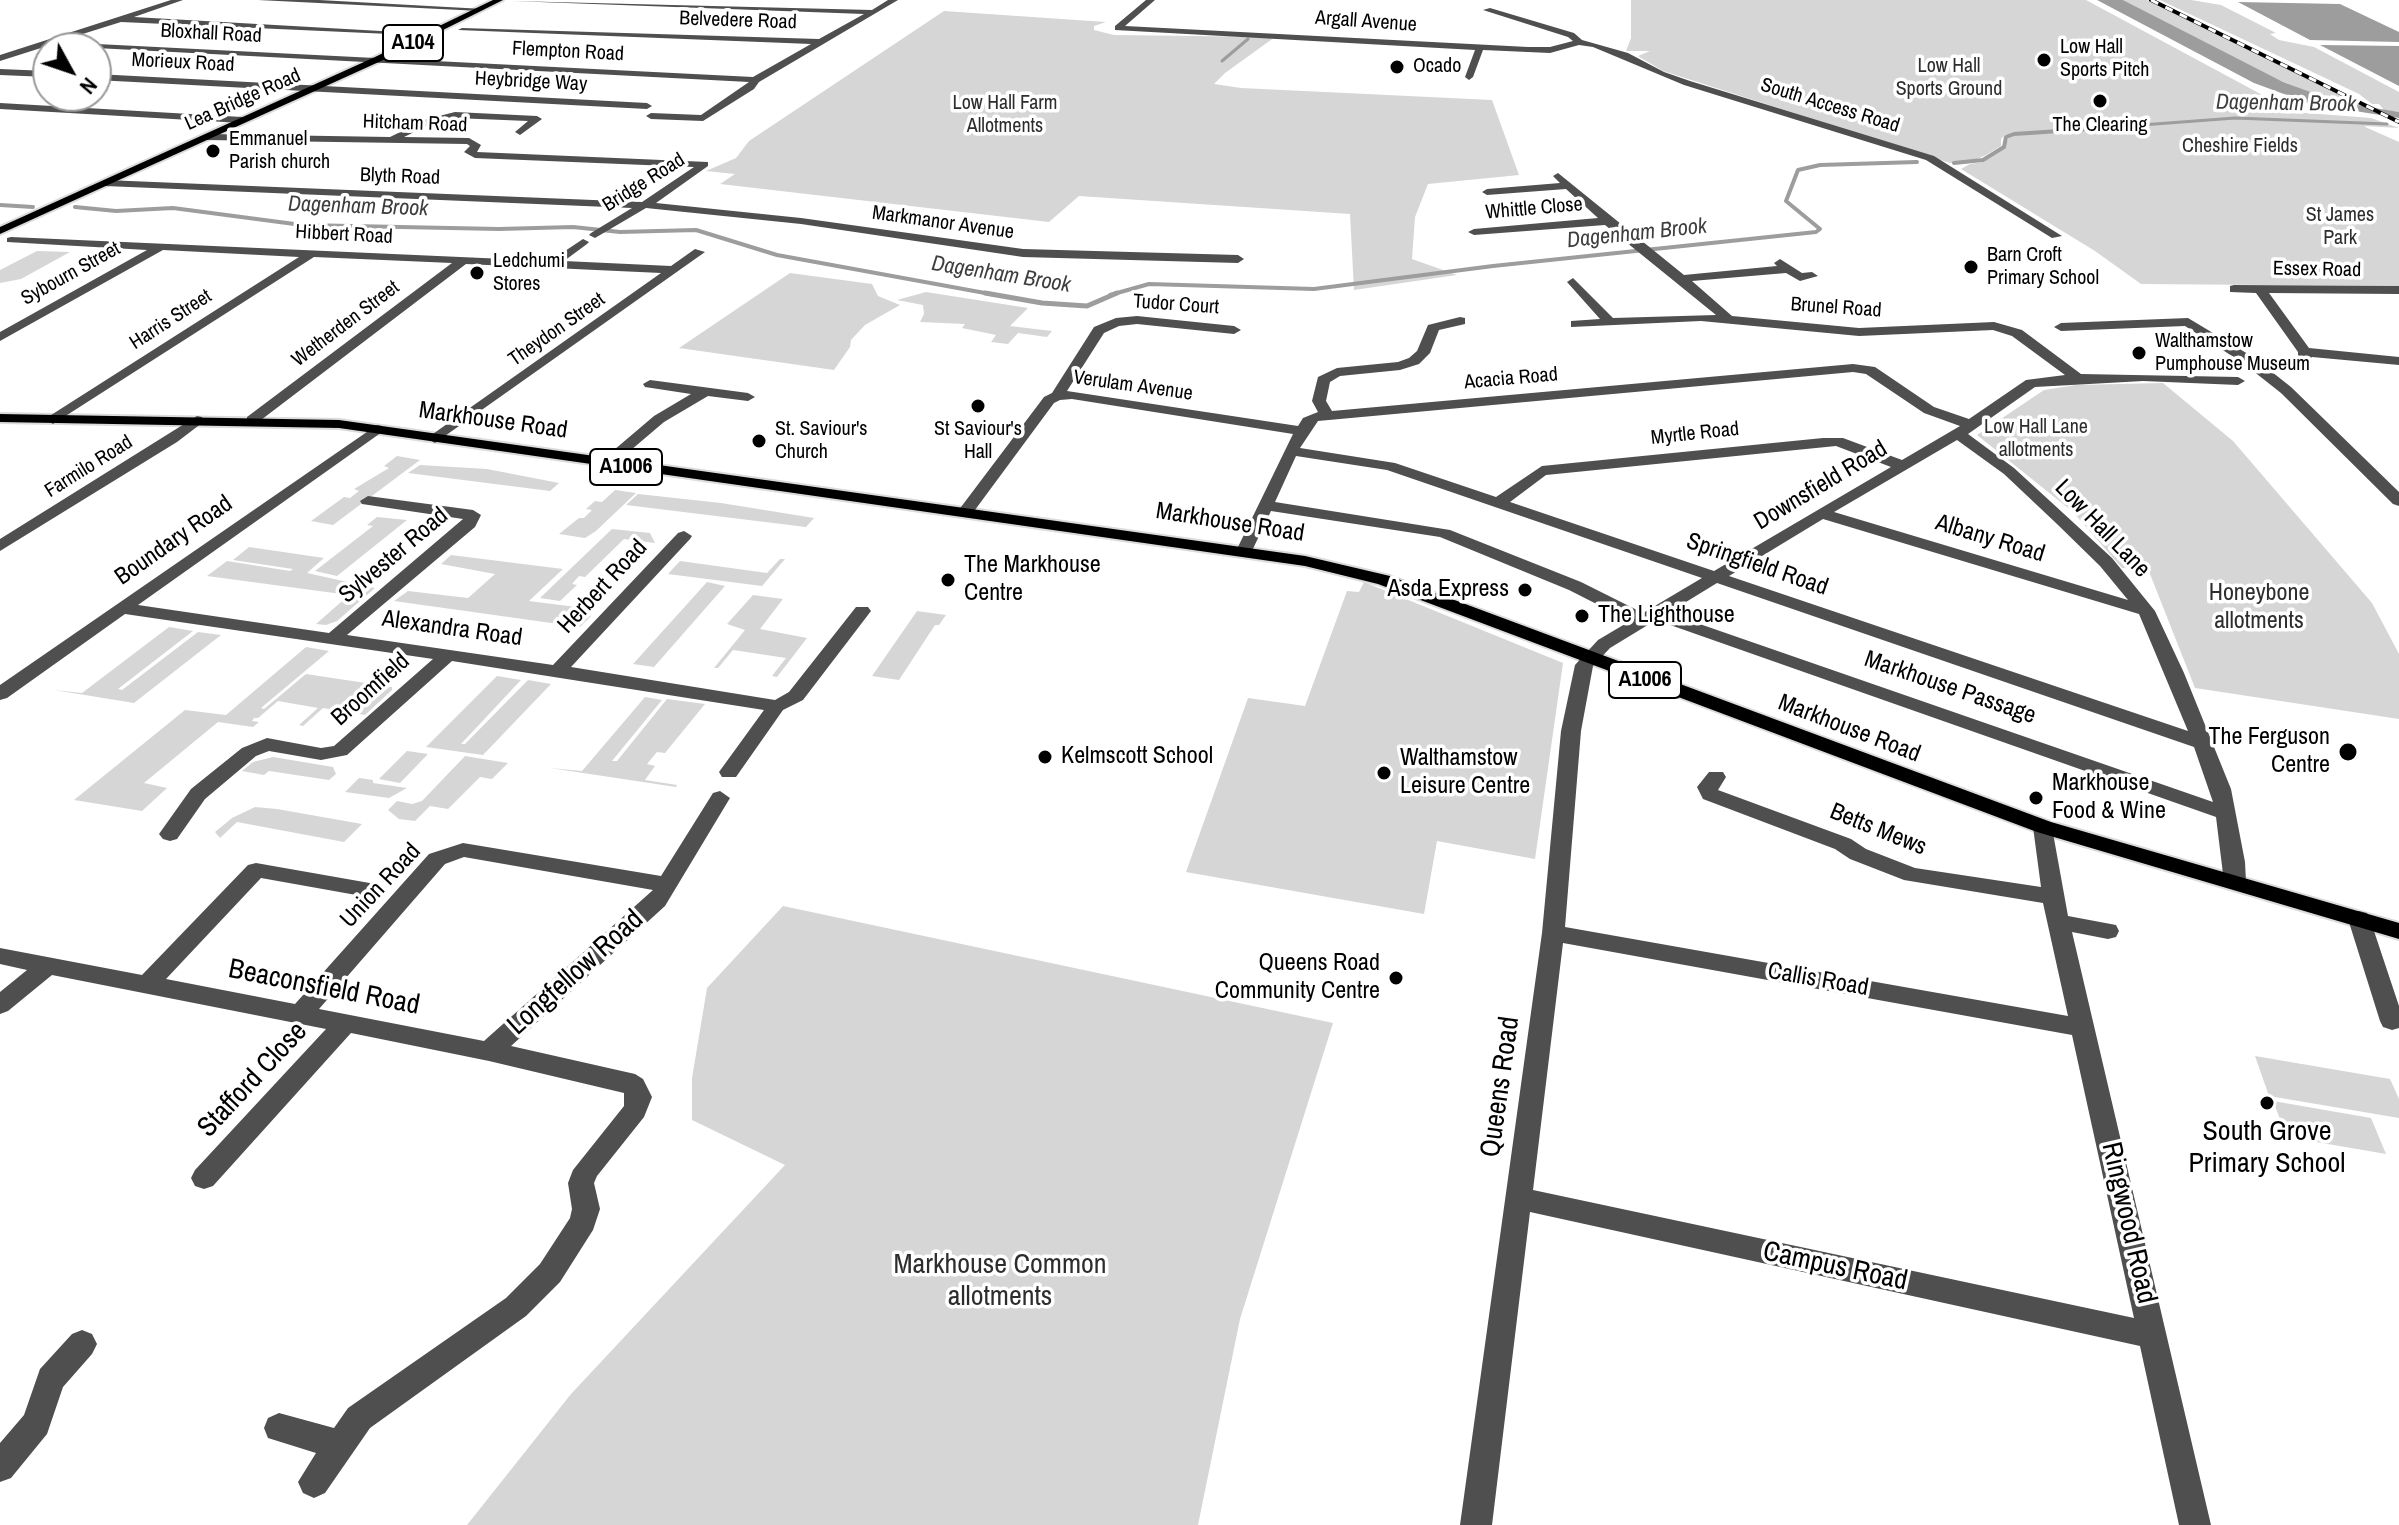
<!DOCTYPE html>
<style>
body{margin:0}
#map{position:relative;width:2399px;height:1525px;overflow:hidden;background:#fff;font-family:"Archivo Narrow",sans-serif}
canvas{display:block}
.north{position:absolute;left:32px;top:32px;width:80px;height:80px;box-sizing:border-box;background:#fff;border:2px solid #999;border-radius:50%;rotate:130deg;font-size:22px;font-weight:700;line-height:32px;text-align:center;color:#000}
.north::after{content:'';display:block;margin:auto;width:28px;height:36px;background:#000;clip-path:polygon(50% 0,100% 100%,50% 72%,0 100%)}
</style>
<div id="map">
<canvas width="2399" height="1525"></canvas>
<div class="north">N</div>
</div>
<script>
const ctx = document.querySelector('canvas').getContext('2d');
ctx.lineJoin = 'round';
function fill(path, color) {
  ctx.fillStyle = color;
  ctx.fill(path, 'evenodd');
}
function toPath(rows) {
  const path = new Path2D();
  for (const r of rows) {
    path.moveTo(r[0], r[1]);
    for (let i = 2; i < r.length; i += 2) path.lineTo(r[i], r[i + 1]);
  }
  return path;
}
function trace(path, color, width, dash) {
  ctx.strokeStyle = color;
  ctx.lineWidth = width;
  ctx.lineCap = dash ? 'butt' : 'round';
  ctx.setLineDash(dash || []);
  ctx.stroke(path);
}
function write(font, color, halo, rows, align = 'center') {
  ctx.font = font + ' "Archivo Narrow",sans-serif';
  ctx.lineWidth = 7;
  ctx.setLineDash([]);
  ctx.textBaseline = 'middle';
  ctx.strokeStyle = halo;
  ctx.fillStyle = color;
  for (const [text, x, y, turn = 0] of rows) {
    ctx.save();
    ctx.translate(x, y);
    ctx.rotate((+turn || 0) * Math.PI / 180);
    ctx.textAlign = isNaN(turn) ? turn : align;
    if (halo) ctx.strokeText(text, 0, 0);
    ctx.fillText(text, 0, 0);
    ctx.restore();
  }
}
fill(toPath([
 [1631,0,2086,0,2294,112,2371,118,2399,128,2309,123,2363,126,2399,142,2399,286,2141,284,2095,251,1961,169,1970,164,1983,162,2004,149,2009,136,2065,131,2005,135,2001,139,2001,146,1986,155,1973,161,1950,163,1663,71,1638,56,1650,51,1626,51,1631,38],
 [2123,0,2147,0,2367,108,2323,97,2273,78],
 [2160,0,2191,0,2221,5,2276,33,2270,34,2279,40,2314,47,2399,92,2399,112,2384,110,2379,104,2372,104,2359,94],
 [944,11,1106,22,1094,26,1094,30,1114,35,1275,37,1225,73,1214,84,1241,88,1492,100,1519,175,1428,184,1415,217,1412,259,1457,275,1354,290,1350,214,1079,196,1049,222,720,184,735,174,706,171,736,158,749,141],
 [37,251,70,252,21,279,0,283,0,270],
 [790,273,872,284,878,296,900,305,865,325,851,340,850,347,834,370,679,348],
 [926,292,1028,308,1010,326,1052,331,1047,337,1018,333,1008,344,991,342,996,335,962,328,965,324,920,322,924,314,923,305,897,300],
 [2163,383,2233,441,2372,603,2399,654,2399,719,2195,688,2148,569,2122,568,2073,512,1977,435,2044,390,2076,385],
 [397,456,420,460,333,525,311,521,344,497,350,498,359,491,354,489,389,468,384,466],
 [420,465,487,469,559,483,550,491,408,473],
 [615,490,636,493,596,531,585,538,559,534,579,518,584,518,592,510,586,509,595,501,602,502],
 [638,494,721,503,814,518,806,527,626,505],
 [377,517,407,520,337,576,315,571,373,526,367,525],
 [612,529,650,533,655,543,624,539,585,577,579,576,572,584,577,585,560,601,540,598],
 [249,547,324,558,307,573,375,588,337,621,326,625,316,624,349,595,207,576,227,561,290,571,293,569,233,560],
 [451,555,563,569,529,601,584,608,578,614,591,616,580,627,394,601,408,591,468,598,495,574,441,564],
 [780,559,785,559,762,586,668,574,680,561,767,573],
 [707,582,725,586,654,667,633,664],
 [1364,582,1563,663,1535,859,1437,841,1424,914,1186,872,1248,698,1305,706,1347,591,1359,592],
 [753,595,783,599,760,629,807,638,777,677,772,676,786,658,733,650,718,668,714,668,745,630,727,624],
 [917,611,946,615,939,625,935,625,899,680,872,676],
 [169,627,193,631,118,689,122,690,198,632,221,635,134,703,54,690,82,693],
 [306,647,329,651,261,708,264,709,306,674,392,687,392,690,365,715,323,708,303,726,299,725,318,708,278,701,258,718,254,718,252,721,259,722,253,727,218,722,144,783,167,788,142,811,74,800,185,710,226,715],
 [497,676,521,680,461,744,465,744,528,680,551,684,483,755,426,747],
 [645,697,662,700,612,761,617,761,667,699,705,704,665,753,657,752,647,764,655,766,645,780,677,785,676,787,550,768,582,771],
 [407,751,428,754,400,783,379,779],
 [465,756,508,763,492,779,480,777,448,809,430,806,415,821,399,819,388,810,397,801,412,804,422,801],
 [273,757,333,767,336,774,329,780,269,771,264,775,242,771,253,762],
 [359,778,373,780,373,783,407,788,389,798,345,792],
 [255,807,277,809,362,824,344,842,237,822,220,838,215,832,232,818],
 [783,906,1333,1023,1240,1319,1198,1525,467,1525,571,1394,785,1165,692,1120,692,1078,707,988],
 [2255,1056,2390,1079,2399,1099,2399,1118,2269,1096],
 [2273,1101,2371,1118,2386,1154,2287,1137]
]), '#d6d6d6');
fill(toPath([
 [2097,0,2123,0,2283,82,2338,102,2399,112,2399,118,2311,104,2254,83],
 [2238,2,2340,4,2399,32,2399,42,2310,40],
 [2320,45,2399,46,2399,86]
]), '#9d9d9d');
trace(toPath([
 [1222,61,1248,39],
 [2062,131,2235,118,2387,124]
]), '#9d9d9d', 3);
trace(toPath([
 [1954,163,1983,160,2004,147,2006,137,2014,134,2090,129],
 [0,205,33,207],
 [75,207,116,211,173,208,302,225,499,229,573,227,620,232,696,230,777,255,996,295],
 [1110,295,1149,284,1314,289,1493,266,1816,232,1820,229,1786,201,1798,170,1820,165,1917,162]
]), '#9d9d9d', 4);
trace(toPath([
 [985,293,1042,303,1087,306,1117,293]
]), '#9d9d9d', 5);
const major = toPath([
 [493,0,503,0,381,61,0,234,0,227,375,57,493,0],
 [0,414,339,420,1305,556,1390,576,2051,822,2399,923,2399,939,2037,832,1378,584,1305,566,339,428,0,422,0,414]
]);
trace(major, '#dbdbdb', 4);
fill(toPath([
 [171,0,183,0,134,17,416,33,412,35,121,22,57,42,753,77,811,44,458,30,462,28,819,39,864,14,512,1,872,10,888,0,898,0,759,82,754,89,703,121,651,119,646,116,651,113,701,115,749,82,96,48,44,47,0,61,0,55,171,0],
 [258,0,319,0,484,9,480,11,258,0],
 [1146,0,1155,0,1125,26,1528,47,1550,47,1573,41,1568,37,1483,10,1490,8,1574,33,1582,40,1628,53,1664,72,1690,81,1934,156,2062,236,2052,238,1926,160,1684,85,1593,47,1579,45,1550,53,1483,50,1473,77,1469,80,1465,77,1475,50,1115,30,1115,26,1146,0],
 [0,69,48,71,48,77,0,75,0,69],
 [96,74,647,103,652,106,647,109,96,80,96,74],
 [0,103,242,117,247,120,242,123,0,109,0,103],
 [455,112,537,116,542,119,520,135,515,132,528,121,455,118,433,123,404,137,469,138,481,145,477,152,708,162,708,166,656,203,801,218,1023,249,1238,255,1244,259,1238,263,1023,257,801,224,646,208,595,238,589,235,591,233,632,208,105,186,100,183,105,180,642,202,694,167,475,158,464,152,470,146,467,144,206,140,201,137,206,134,390,137,427,119,455,112],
 [1558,173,1684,275,1777,266,1774,263,1780,259,1802,273,1812,272,1818,276,1800,281,1786,273,1692,281,1732,316,1859,328,1994,322,2022,330,2081,374,2238,377,2245,381,2238,385,2143,381,2035,387,1968,434,2014,468,2112,558,2155,611,2184,673,2231,789,2245,862,2246,882,2243,887,2235,890,2227,887,2224,882,2216,817,1656,620,1610,648,1593,666,1581,731,1565,927,2068,1016,2043,903,1904,880,1850,859,1835,849,1703,799,1697,787,1709,772,1723,772,1726,777,1718,790,1851,839,1866,849,1915,868,2041,887,2033,827,2037,822,2051,822,2068,916,2116,925,2119,931,2116,937,2108,939,2072,932,2211,1525,2179,1525,2140,1346,1530,1212,1492,1525,1460,1525,1542,933,1561,731,1575,665,1598,640,1630,621,1569,590,1440,537,1271,511,1250,555,1238,555,1236,551,1293,434,1072,399,1060,400,1054,403,972,514,966,516,958,511,1044,397,1052,393,1094,327,1116,318,1137,316,1234,326,1241,330,1234,334,1137,324,1119,326,1104,333,1067,391,1298,426,1303,418,1318,412,1312,401,1318,377,1337,368,1398,362,1409,358,1417,351,1428,325,1460,317,1465,318,1465,324,1439,330,1430,353,1419,364,1400,370,1340,376,1330,382,1326,401,1332,411,1853,364,1875,367,1934,407,1969,419,2026,380,2065,375,2012,336,1993,330,1859,336,1701,321,1571,327,1571,321,1600,319,1567,282,1573,278,1613,318,1716,315,1605,225,1474,235,1468,232,1474,229,1598,218,1566,189,1487,195,1482,192,1487,189,1560,183,1553,176,1558,173],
 [1853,372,1866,374,1924,413,1960,426,1902,460,1843,438,1823,438,1542,466,1496,497,1395,463,1300,448,1318,421,1853,372],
 [1957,440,2004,474,2057,524,2100,566,2128,600,1834,512,1957,440],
 [1836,446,1891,467,1714,571,1510,502,1546,475,1836,446],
 [1296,456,1387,470,1702,578,1643,613,1581,582,1450,530,1275,502,1296,456],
 [1823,519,2139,614,2188,731,1729,576,1823,519],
 [1717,583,2194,747,2213,802,1668,613,1717,583],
 [1563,943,2072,1035,2134,1318,1533,1190,1563,943],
 [11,237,550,261,583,239,589,242,587,244,564,261,671,266,695,249,705,252,435,443,428,439,430,436,661,273,466,264,257,423,247,423,247,417,452,263,314,257,53,424,46,420,48,417,299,257,163,250,0,341,0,332,147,250,7,242,7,238,11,237],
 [2234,285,2399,286,2399,294,2269,293,2309,348,2399,357,2399,365,2312,357,2294,372,2284,372,2284,366,2298,356,2298,352,2256,293,2230,292,2230,286,2234,285],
 [2188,318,2253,357,2291,387,2399,492,2399,506,2393,504,2281,393,2243,363,2185,326,2061,331,2054,327,2061,323,2188,318],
 [650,380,748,393,755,397,748,401,708,396,664,422,611,467,601,467,601,461,654,416,691,394,645,387,643,384,650,380],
 [197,416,202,417,202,423,177,442,0,551,0,539,197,416],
 [377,425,382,426,382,432,138,605,329,633,463,519,362,504,360,501,368,496,473,510,481,515,475,527,347,635,553,665,678,533,684,531,692,536,690,539,571,667,775,700,789,692,856,607,868,607,871,611,803,700,783,710,736,777,722,777,719,772,764,710,452,661,347,755,321,760,269,751,256,756,205,799,177,839,170,841,163,839,159,834,191,789,242,748,267,738,321,748,334,746,433,659,125,614,7,698,0,700,0,685,377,425],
 [720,791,730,798,665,906,511,1046,635,1074,643,1079,652,1097,644,1117,597,1176,594,1183,600,1209,593,1230,560,1282,526,1316,370,1428,325,1493,314,1498,303,1493,298,1482,316,1453,268,1438,264,1428,268,1418,279,1413,334,1428,348,1408,506,1298,540,1264,570,1218,572,1209,568,1183,573,1170,624,1106,624,1093,489,1061,351,1033,213,1186,204,1189,195,1186,191,1178,195,1170,326,1029,52,975,8,1011,0,1014,0,992,27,970,0,964,0,948,142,975,248,865,256,863,381,885,384,890,381,895,373,898,261,878,166,979,295,1004,429,854,463,843,661,876,713,793,720,791],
 [464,857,653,890,484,1041,319,1009,445,864,464,857],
 [2359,911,2367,913,2370,919,2399,1006,2399,1028,2392,1030,2383,1027,2380,1021,2348,919,2351,913,2359,911],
 [82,1330,92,1334,97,1344,92,1354,63,1387,47,1434,11,1478,0,1482,0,1443,24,1415,40,1369,72,1334,82,1330]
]), '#4f4f4f');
fill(major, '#000');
const rail = toPath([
 [2151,0,2399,122]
]);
trace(rail, '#000', 4);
trace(rail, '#fff', 3, [8]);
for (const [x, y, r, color] of [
 [2044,60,8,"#000"],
 [1397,67,8,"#000"],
 [2100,101,8,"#000"],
 [213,151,8,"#000"],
 [1971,267,8,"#000"],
 [477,273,8,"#000"],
 [2139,353,8,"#000"],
 [978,406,8,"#000"],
 [759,441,8,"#000"],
 [948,580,8,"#000"],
 [1525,590,8,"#000"],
 [1582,616,8,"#000"],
 [2348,752,10,"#000"],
 [1045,757,8,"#000"],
 [1384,773,8,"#000"],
 [2036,798,8,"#000"],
 [1396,978,8,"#000"],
 [2267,1103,8,"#000"]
]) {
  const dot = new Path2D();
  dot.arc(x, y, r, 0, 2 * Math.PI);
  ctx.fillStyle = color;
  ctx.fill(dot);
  trace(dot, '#fff', 3);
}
write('20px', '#000', '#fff', [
 ["Belvedere Road",738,21,2],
 ["Argall Avenue",1366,22,4],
 ["Bloxhall Road",211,34,3],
 ["Flempton Road",568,52,3],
 ["Morieux Road",183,63,3],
 ["Heybridge Way",531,82,3],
 ["Lea Bridge Road",243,100,-24],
 ["South Access Road",1830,106,17],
 ["Hitcham Road",415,124,2],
 ["Blyth Road",400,177,2],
 ["Bridge Road",644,183,-32],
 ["Whittle Close",1534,209,-5],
 ["Markmanor Avenue",943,223,8],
 ["Hibbert Road",344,235,3],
 ["Essex Road",2317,270,1],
 ["Sybourn Street",71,274,-29],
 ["Tudor Court",1176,305,4],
 ["Brunel Road",1836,308,4],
 ["Harris Street",171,320,-33],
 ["Wetherden Street",346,324,-37],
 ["Theydon Street",557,330,-35],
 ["Acacia Road",1511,379,-5],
 ["Verulam Avenue",1133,386,8],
 ["Myrtle Road",1695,434,-6],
 ["Farmilo Road",89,467,-32]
]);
write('20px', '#000', '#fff', [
 ["Low Hall",2060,48],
 ["Sports Pitch",2060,71],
 ["Ocado",1413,67],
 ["The Clearing",2100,126,"center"],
 ["Emmanuel",229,140],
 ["Parish church",229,163],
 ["Barn Croft",1987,256],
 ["Primary School",1987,279],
 ["Ledchumi",493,262],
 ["Stores",493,285],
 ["Walthamstow",2155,342],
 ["Pumphouse Museum",2155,365],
 ["St. Saviour's",775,430],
 ["Church",775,453],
 ["St Saviour's",978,430,"center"],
 ["Hall",978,453,"center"]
], 'left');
write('20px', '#2d2d2d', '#fff', [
 ["Low Hall",1949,67],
 ["Sports Ground",1949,90],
 ["Low Hall Farm",1005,104],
 ["Allotments",1005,127],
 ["Cheshire Fields",2240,147],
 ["St James",2340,216],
 ["Park",2340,239],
 ["Low Hall Lane",2036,428],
 ["allotments",2036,451]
]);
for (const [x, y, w] of [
 [413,43,60],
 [626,467,72],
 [1645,680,72]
]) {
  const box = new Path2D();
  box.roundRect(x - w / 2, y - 18, w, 36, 6);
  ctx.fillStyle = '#fff';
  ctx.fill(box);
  trace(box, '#000', 2);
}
write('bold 22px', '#000', null, [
 ["A104",413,43],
 ["A1006",626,467],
 ["A1006",1645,680]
]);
write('italic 22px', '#3e3e3e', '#fff', [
 ["Dagenham Brook",2286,104,1],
 ["Dagenham Brook",358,207,2],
 ["Dagenham Brook",1637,234,-6],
 ["Dagenham Brook",1001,275,9]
]);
write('24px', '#000', '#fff', [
 ["Markhouse Road",493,421,8],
 ["Downsfield Road",1821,486,-31],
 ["Markhouse Road",1230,523,9],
 ["Low Hall Lane",2102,529,46],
 ["Albany Road",1990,539,17],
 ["Boundary Road",174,541,-35],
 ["Sylvester Road",394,556,-40],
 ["Springfield Road",1757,565,19],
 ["Herbert Road",603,587,-47],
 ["Alexandra Road",452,629,8],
 ["Markhouse Passage",1950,688,19],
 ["Broomfield",371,690,-42],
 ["Markhouse Road",1849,729,21],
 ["Betts Mews",1878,830,22],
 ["Union Road",381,886,-47],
 ["Callis Road",1818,980,10]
]);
write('24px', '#000', '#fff', [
 ["The Markhouse",964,566],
 ["Centre",964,594],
 ["Asda Express",1509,590,"right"],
 ["The Lighthouse",1598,616],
 ["The Ferguson",2330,738,"right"],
 ["Centre",2330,766,"right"],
 ["Kelmscott School",1061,757],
 ["Walthamstow",1400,759],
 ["Leisure Centre",1400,787],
 ["Markhouse",2052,784],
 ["Food & Wine",2052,812],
 ["Queens Road",1380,964,"right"],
 ["Community Centre",1380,992,"right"]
], 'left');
write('24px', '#2d2d2d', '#fff', [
 ["Honeybone",2259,594],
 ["allotments",2259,622]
]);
write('28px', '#000', '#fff', [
 ["Longfellow Road",576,973,-42],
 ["Beaconsfield Road",324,988,11],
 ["Stafford Close",253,1080,-47],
 ["Queens Road",1501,1087,-82],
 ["Ringwood Road",2128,1223,77],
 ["Campus Road",1835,1267,12]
]);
write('28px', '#000', '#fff', [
 ["South Grove",2267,1132],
 ["Primary School",2267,1164]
]);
write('28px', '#2d2d2d', '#fff', [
 ["Markhouse Common",1000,1265],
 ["allotments",1000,1297]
]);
</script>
